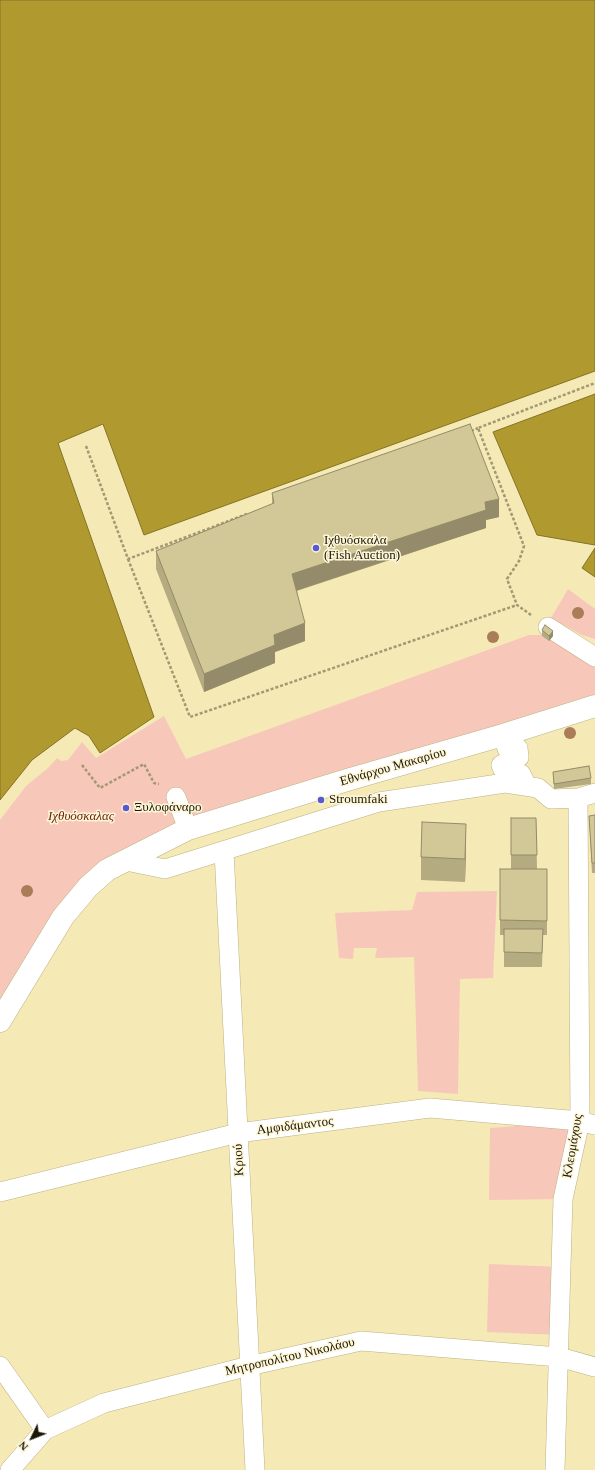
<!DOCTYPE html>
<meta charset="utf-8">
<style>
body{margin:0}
#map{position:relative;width:595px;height:1470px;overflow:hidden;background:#f5e9b6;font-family:Georgia,serif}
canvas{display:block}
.north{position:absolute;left:12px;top:1418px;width:40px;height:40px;-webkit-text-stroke:3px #fdf6d8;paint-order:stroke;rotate:227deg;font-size:11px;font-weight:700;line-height:16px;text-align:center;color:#1c1705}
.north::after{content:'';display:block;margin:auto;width:14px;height:18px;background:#1c1705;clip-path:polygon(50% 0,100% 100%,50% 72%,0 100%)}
</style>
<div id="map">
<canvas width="595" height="1470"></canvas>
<div class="north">N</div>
</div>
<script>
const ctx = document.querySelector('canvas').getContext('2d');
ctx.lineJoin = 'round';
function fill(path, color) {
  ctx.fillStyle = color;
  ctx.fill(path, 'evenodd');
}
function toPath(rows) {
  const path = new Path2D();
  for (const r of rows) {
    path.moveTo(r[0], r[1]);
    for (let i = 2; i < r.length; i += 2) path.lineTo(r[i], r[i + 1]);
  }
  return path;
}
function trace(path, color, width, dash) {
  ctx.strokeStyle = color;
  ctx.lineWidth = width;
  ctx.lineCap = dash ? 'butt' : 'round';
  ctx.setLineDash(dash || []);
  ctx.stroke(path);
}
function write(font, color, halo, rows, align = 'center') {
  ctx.font = font + ' Georgia,serif';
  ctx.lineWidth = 3;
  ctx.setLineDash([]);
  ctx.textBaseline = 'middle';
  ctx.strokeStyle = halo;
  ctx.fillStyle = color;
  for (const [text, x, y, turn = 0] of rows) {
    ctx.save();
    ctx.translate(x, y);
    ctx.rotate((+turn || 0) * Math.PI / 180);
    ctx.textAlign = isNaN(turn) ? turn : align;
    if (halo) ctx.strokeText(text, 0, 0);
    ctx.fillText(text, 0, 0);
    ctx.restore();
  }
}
fill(toPath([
 [568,589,595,609,595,639,582,635,551,618],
 [529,635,559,635,595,657,595,706,347,780,107,870,0,1021,0,820,26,786,48,768,57,758,61,761,68,760,82,742,96,758,164,716,186,759],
 [497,891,493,978,460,979,458,1094,418,1091,414,957,375,958,377,948,354,948,353,959,339,958,335,913,412,910,417,892],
 [580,1121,563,1199,489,1200,490,1128],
 [489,1264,561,1267,560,1335,487,1332]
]), '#f7c8ba');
const water = toPath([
 [0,0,595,0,595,371,144,535,103,424,58,443,154,717,100,753,89,736,75,728,32,760,0,800,0,0],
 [595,394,595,545,537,535,493,432,595,394],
 [595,548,595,577,582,568,595,548]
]);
fill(water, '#b09a30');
trace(water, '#847323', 1);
const street = toPath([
 [548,627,595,657],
 [503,735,507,749,518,748,519,757,501,765,503,770,521,774,524,780],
 [176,797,188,829],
 [224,851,255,1470],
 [126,861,165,869,379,802,505,783,538,788,551,799,578,798,595,793],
 [0,1192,238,1133,430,1108,580,1121,595,1125],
 [0,1366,45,1430],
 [10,1470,45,1430,104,1403,249,1366,361,1341,559,1357,595,1367],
 [555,1470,563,1199,580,1121,578,798]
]);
const secondary = toPath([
 [0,1021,63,917,88,887,107,870,188,829,347,780,503,735,595,706]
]);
trace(street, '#bdb281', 20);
trace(secondary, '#bdb281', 23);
trace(toPath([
 [471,431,478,428],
 [86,446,128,559,247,514],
 [128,559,190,717,517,605],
 [531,615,517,605,507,579,519,561,524,546,478,428,595,383],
 [82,765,100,788,144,764,154,783,159,784]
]), '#a29872', 2.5, [3, 2]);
trace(street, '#fff', 19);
trace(secondary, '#fff', 22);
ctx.fillStyle = '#aa7c58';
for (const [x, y] of [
 [578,613],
 [493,637],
 [570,733],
 [27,891]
]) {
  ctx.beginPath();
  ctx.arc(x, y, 6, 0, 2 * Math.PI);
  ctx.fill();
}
fill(toPath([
 [272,493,499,517,486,520,486,528,297,591,305,641,275,652,275,663,204,692,156,569,156,551,272,504],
 [542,630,553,636,549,641,542,636],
 [553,772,591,778,591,784,554,789],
 [595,815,595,873,592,873,589,816],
 [511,818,536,818,537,869,547,869,547,935,543,935,542,967,504,967,504,935,500,935,500,869,511,869],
 [466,847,465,882,421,880,421,857]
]), '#b5ab81');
fill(toPath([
 [499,499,499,517,486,520,486,528,292,592,292,574,485,502],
 [305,623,305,641,275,652,275,663,204,692,204,674,274,635],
 [553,631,553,636,549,641,549,636],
 [466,824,466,847,465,882,465,859]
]), '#938b69');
const building = toPath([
 [470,424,499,499,485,502,486,510,292,574,305,623,274,635,275,645,204,674,156,551,274,503,272,493,470,424],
 [545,625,553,631,549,636,542,630,545,625],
 [589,766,591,778,554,784,553,772,589,766],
 [595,815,595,863,592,863,589,816,595,815],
 [511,818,536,818,537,855,511,855,511,818],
 [422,822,466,824,465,859,421,857,422,822],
 [500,869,547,869,547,921,500,920,500,869],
 [504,929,543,929,542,953,504,952,504,929]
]);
fill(building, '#d2c796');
trace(building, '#938b69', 1);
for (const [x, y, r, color] of [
 [316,548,4,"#5659d0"],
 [321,800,4,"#5659d0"],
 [126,808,4,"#5659d0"]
]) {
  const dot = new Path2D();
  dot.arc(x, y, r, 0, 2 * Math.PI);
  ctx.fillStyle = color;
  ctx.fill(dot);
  trace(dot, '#fdf6d8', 1.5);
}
write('13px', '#1c1705', '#fdf6d8', [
 ["Ιχθυόσκαλα",324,541],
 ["(Fish Auction)",324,556],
 ["Stroumfaki",329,800],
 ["Ξυλοφάναρο",134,808]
], 'left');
write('13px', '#1c1705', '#fdf6d8', [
 ["Εθνάρχου Μακαρίου",393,767,-16],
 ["Αμφιδάμαντος",295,1126,-7],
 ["Κλεομάχους",573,1146,-80],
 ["Κριού",239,1160,-93],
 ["Μητροπολίτου Νικολάου",290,1357,-13]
]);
write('italic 13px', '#6d230b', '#fdf6d8', [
 ["Ιχθυόσκαλας",81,817]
]);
</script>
